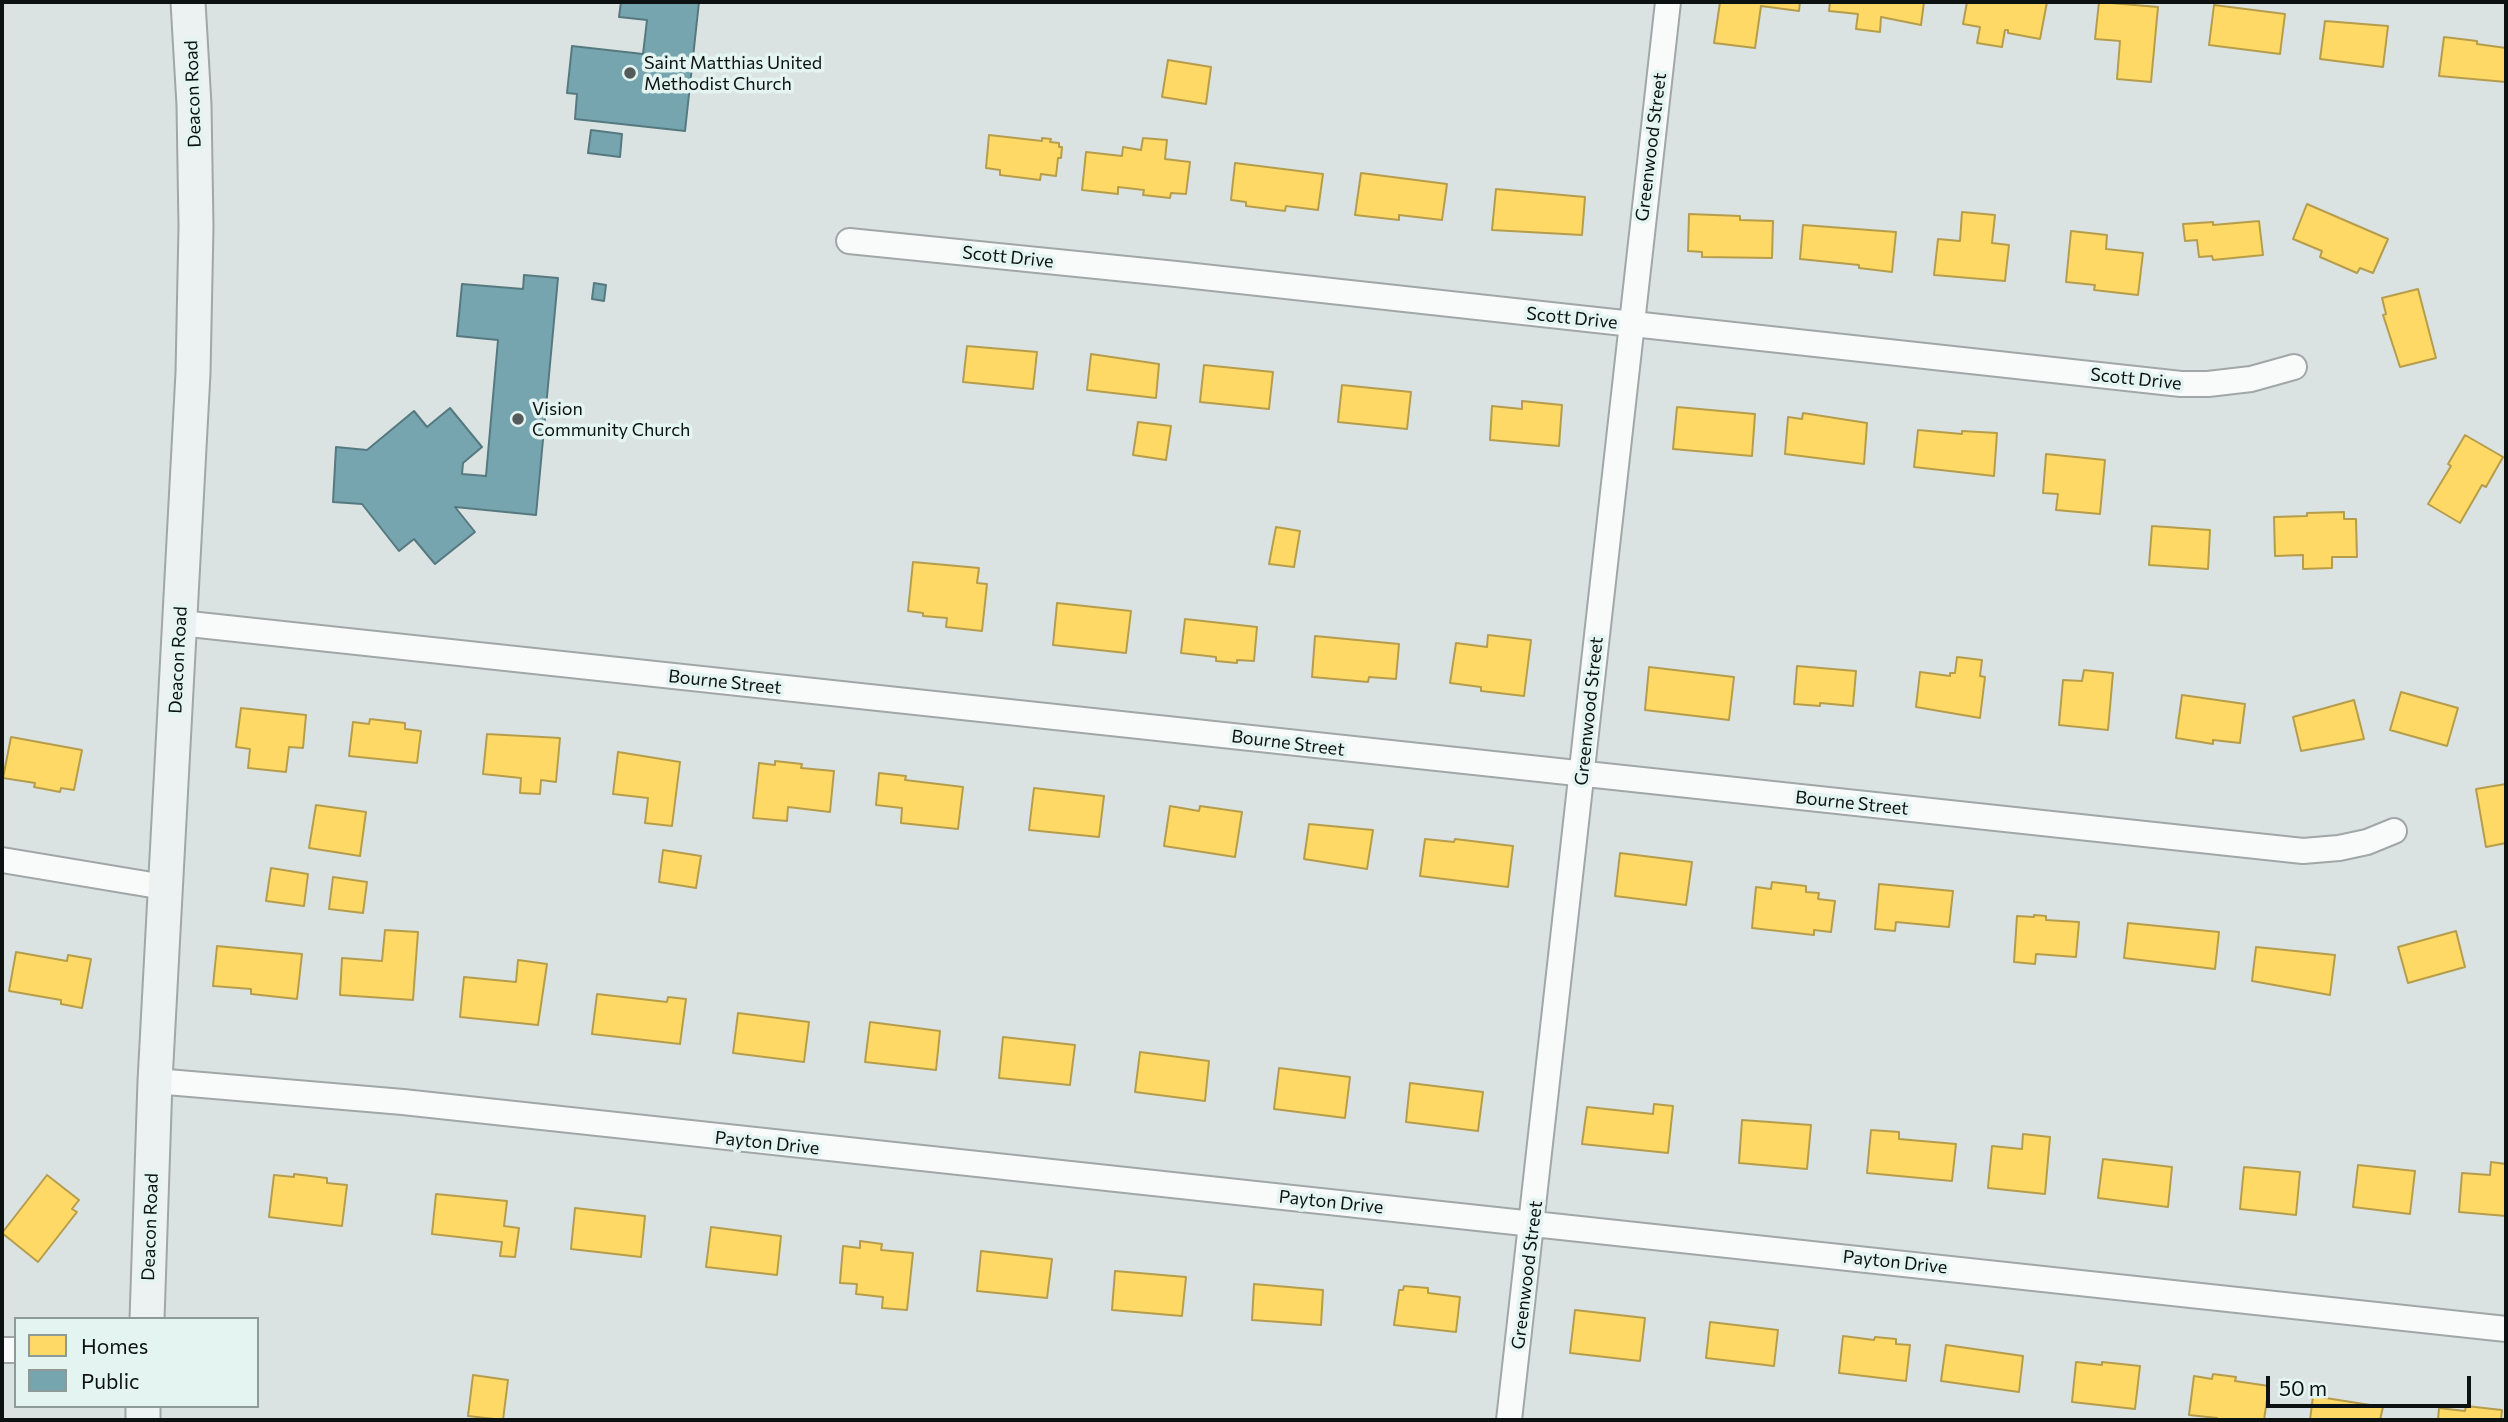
<!DOCTYPE html>
<style>
body{margin:0}
#map{position:relative;width:2508px;height:1422px;overflow:hidden;background:#dae3e1;font-family:Commissioner,sans-serif}
canvas{display:block}
.frame{position:absolute;inset:0;border:4px solid #0c1211;pointer-events:none}
.legend{position:absolute;left:14px;top:1317px;width:245px;height:91px;box-sizing:border-box;background:#e3f4f1;border:2px solid #8d9a97;margin:0;padding:9px 12px;list-style:none;font-size:21px;color:#0c1211}
.legend li{display:flex;align-items:center;gap:14px;height:35px}
.legend b{width:35px;border:2px solid #8d9a97}
.scale{position:absolute;left:2266px;top:1376px;width:205px;height:32px;box-sizing:border-box;border:4px solid #0c1211;border-top:0;padding-left:9px;font-size:21px;line-height:24px;white-space:nowrap;color:#0c1211;-webkit-text-stroke:5px #e3f4f1;paint-order:stroke}
</style>
<div id="map">
<canvas width="2508" height="1422"></canvas>
<div class="frame"></div>
<ul class="legend">
<li><b style="height:19px;background:#ffd966"></b>Homes</li>
<li><b style="height:19px;background:#76a5af"></b>Public</li>
</ul>
<div class="scale">50 m</div>
</div>
<script>
const ctx = document.querySelector('canvas').getContext('2d');
ctx.lineJoin = 'round';
function fill(path, color) {
  ctx.fillStyle = color;
  ctx.fill(path, 'evenodd');
}
function toPath(rows) {
  const path = new Path2D();
  for (const r of rows) {
    path.moveTo(r[0], r[1]);
    for (let i = 2; i < r.length; i += 2) path.lineTo(r[i], r[i + 1]);
  }
  return path;
}
function trace(path, color, width, dash) {
  ctx.strokeStyle = color;
  ctx.lineWidth = width;
  ctx.lineCap = dash ? 'butt' : 'round';
  ctx.setLineDash(dash || []);
  ctx.stroke(path);
}
function write(font, color, halo, rows, align = 'center') {
  ctx.font = font + ' Commissioner,sans-serif';
  ctx.lineWidth = 7;
  ctx.setLineDash([]);
  ctx.textBaseline = 'middle';
  ctx.strokeStyle = halo;
  ctx.fillStyle = color;
  for (const [text, x, y, turn = 0] of rows) {
    ctx.save();
    ctx.translate(x, y);
    ctx.rotate((+turn || 0) * Math.PI / 180);
    ctx.textAlign = isNaN(turn) ? turn : align;
    if (halo) ctx.strokeText(text, 0, 0);
    ctx.fillText(text, 0, 0);
    ctx.restore();
  }
}
const homes = toPath([
 [1720,2,1800,2,1799,11,1761,6,1755,48,1714,43,1720,2],
 [1830,2,1924,2,1921,25,1881,17,1880,32,1856,29,1858,14,1829,11,1830,2],
 [1967,2,2047,2,2040,39,2008,33,2008,30,2005,30,2002,47,1977,43,1980,27,1963,24,1967,2],
 [2099,2,2158,7,2151,82,2117,79,2120,41,2095,39,2099,2],
 [2214,5,2285,14,2280,54,2209,45,2214,5],
 [2325,21,2388,26,2383,67,2320,59,2325,21],
 [2444,37,2477,41,2477,44,2506,48,2506,82,2439,76,2444,37],
 [1168,60,1211,67,1206,104,1162,97,1168,60],
 [989,135,1042,141,1042,138,1051,139,1050,142,1059,143,1059,147,1062,147,1061,158,1058,158,1056,176,1041,174,1040,180,1000,175,1000,170,986,168,989,135],
 [1143,138,1167,140,1165,159,1190,162,1186,194,1171,193,1170,198,1143,195,1144,190,1118,187,1118,194,1082,190,1086,152,1122,156,1123,147,1141,150,1143,138],
 [1235,163,1323,174,1318,210,1286,206,1285,211,1246,206,1246,202,1231,200,1235,163],
 [1361,173,1447,184,1442,220,1399,215,1399,220,1355,215,1361,173],
 [1496,189,1585,197,1582,235,1492,230,1496,189],
 [2307,204,2388,239,2373,273,2360,268,2357,273,2320,257,2322,251,2293,239,2307,204],
 [1962,212,1995,215,1992,243,2009,245,2005,281,1934,275,1938,239,1960,241,1962,212],
 [1689,214,1740,216,1740,220,1773,221,1772,258,1702,257,1702,252,1688,251,1689,214],
 [2259,221,2263,255,2213,260,2212,256,2199,257,2197,240,2185,241,2183,224,2213,222,2213,225,2259,221],
 [1803,225,1896,232,1892,272,1859,268,1859,265,1800,259,1803,225],
 [2071,231,2107,235,2106,249,2143,253,2138,295,2094,290,2095,285,2066,282,2071,231],
 [2418,289,2436,358,2400,367,2383,315,2386,314,2382,298,2418,289],
 [967,346,1037,352,1033,389,963,382,967,346],
 [1091,354,1159,364,1156,398,1087,390,1091,354],
 [1204,365,1273,372,1269,409,1200,402,1204,365],
 [1342,385,1411,392,1407,429,1338,422,1342,385],
 [1522,401,1562,405,1559,446,1490,440,1492,406,1522,409,1522,401],
 [1677,407,1755,414,1752,456,1673,449,1677,407],
 [1803,413,1867,423,1864,464,1785,454,1788,417,1802,419,1803,413],
 [1138,422,1171,426,1166,460,1133,455,1138,422],
 [1918,430,1962,434,1962,431,1997,433,1994,476,1914,467,1918,430],
 [2465,435,2503,457,2486,487,2482,485,2460,523,2428,504,2451,466,2448,464,2465,435],
 [2046,454,2105,460,2100,514,2056,510,2058,494,2043,493,2046,454],
 [2344,512,2344,519,2356,519,2357,557,2332,557,2332,568,2303,569,2303,555,2275,556,2274,517,2307,516,2307,513,2344,512],
 [2152,526,2210,530,2208,569,2149,565,2152,526],
 [1276,527,1300,531,1294,567,1269,564,1276,527],
 [913,562,979,568,977,583,987,584,982,631,946,627,947,618,923,616,923,613,908,611,913,562],
 [1057,603,1131,611,1126,653,1053,645,1057,603],
 [1185,619,1257,627,1254,661,1237,660,1237,663,1216,661,1216,657,1181,653,1185,619],
 [1488,635,1531,640,1524,696,1481,691,1481,687,1450,683,1456,643,1487,647,1488,635],
 [1315,636,1399,644,1396,679,1369,677,1368,682,1312,677,1315,636],
 [1957,657,1982,660,1980,676,1985,677,1980,718,1916,707,1920,672,1950,676,1950,673,1955,673,1957,657],
 [1797,666,1856,671,1853,706,1820,703,1820,706,1794,704,1797,666],
 [1649,667,1734,677,1729,720,1645,710,1649,667],
 [2084,670,2113,673,2108,730,2059,725,2063,680,2082,681,2084,670],
 [2401,692,2458,708,2447,746,2390,730,2401,692],
 [2182,695,2245,704,2240,743,2213,740,2213,744,2176,738,2182,695],
 [2354,700,2364,739,2301,751,2293,717,2354,700],
 [241,708,306,715,303,748,289,747,286,772,248,768,250,749,236,747,241,708],
 [370,719,405,723,405,729,421,731,417,763,349,756,353,722,369,724,370,719],
 [487,734,560,738,556,782,541,780,540,794,520,793,521,778,483,774,487,734],
 [11,737,82,750,74,790,61,788,60,792,34,787,35,783,3,778,11,737],
 [618,752,680,762,672,826,645,823,648,798,613,794,618,752],
 [775,761,802,764,801,768,834,771,830,812,788,807,787,821,753,818,759,763,775,765,775,761],
 [879,773,906,776,905,780,963,787,958,829,901,823,902,808,876,805,879,773],
 [2506,784,2506,843,2486,847,2476,789,2506,784],
 [1034,788,1104,796,1099,837,1029,830,1034,788],
 [316,805,366,812,360,856,309,848,316,805],
 [1170,806,1199,811,1200,806,1242,812,1235,857,1164,846,1170,806],
 [1309,824,1373,830,1367,869,1304,859,1309,824],
 [1425,839,1454,842,1455,839,1513,846,1508,887,1420,876,1425,839],
 [663,850,701,856,696,888,659,882,663,850],
 [1620,853,1692,862,1686,905,1615,896,1620,853],
 [271,868,308,874,304,906,266,901,271,868],
 [333,877,367,882,363,913,329,909,333,877],
 [1772,882,1806,886,1806,892,1819,893,1818,899,1835,901,1831,932,1814,930,1814,935,1752,928,1756,887,1771,889,1772,882],
 [1879,884,1953,891,1949,927,1896,922,1895,931,1875,929,1879,884],
 [2034,915,2046,916,2046,920,2079,922,2076,957,2036,954,2035,964,2014,962,2017,916,2034,917,2034,915],
 [2128,923,2219,932,2215,969,2124,958,2128,923],
 [385,930,418,932,413,1000,340,995,342,958,382,961,385,930],
 [2456,931,2465,967,2408,983,2398,947,2456,931],
 [217,946,302,954,297,999,251,994,251,989,213,986,217,946],
 [2256,947,2335,955,2330,995,2252,981,2256,947],
 [16,952,67,961,68,955,91,959,82,1008,61,1004,61,1000,9,991,16,952],
 [518,960,547,964,538,1025,460,1017,464,977,516,982,518,960],
 [597,994,667,1002,668,997,686,999,680,1044,592,1034,597,994],
 [738,1013,809,1022,804,1062,733,1053,738,1013],
 [870,1022,940,1031,936,1070,865,1062,870,1022],
 [1003,1037,1075,1045,1070,1085,999,1078,1003,1037],
 [1140,1052,1209,1061,1205,1101,1135,1092,1140,1052],
 [1279,1068,1350,1077,1345,1118,1274,1109,1279,1068],
 [1410,1083,1483,1092,1478,1131,1406,1122,1410,1083],
 [1654,1104,1673,1106,1668,1153,1582,1144,1587,1107,1653,1114,1654,1104],
 [1742,1120,1811,1125,1807,1169,1739,1163,1742,1120],
 [1871,1130,1899,1132,1899,1139,1956,1144,1952,1181,1867,1173,1871,1130],
 [2023,1134,2050,1137,2045,1194,1988,1188,1992,1146,2022,1149,2023,1134],
 [2103,1159,2172,1167,2168,1207,2098,1198,2103,1159],
 [2491,1162,2506,1164,2506,1216,2459,1212,2462,1173,2490,1175,2491,1162],
 [2358,1165,2415,1171,2410,1214,2353,1207,2358,1165],
 [2244,1167,2300,1172,2296,1215,2240,1209,2244,1167],
 [294,1174,327,1178,327,1183,347,1185,342,1226,269,1217,274,1175,294,1177,294,1174],
 [47,1175,79,1200,72,1209,77,1212,38,1262,2,1233,47,1175],
 [436,1194,507,1201,504,1226,519,1228,515,1257,500,1256,502,1242,432,1234,436,1194],
 [575,1208,645,1216,641,1257,571,1249,575,1208],
 [711,1227,781,1236,777,1275,706,1267,711,1227],
 [860,1241,882,1244,881,1250,913,1253,907,1310,882,1308,883,1297,856,1294,857,1284,840,1283,843,1246,860,1248,860,1241],
 [981,1251,1052,1259,1047,1298,977,1291,981,1251],
 [1115,1271,1186,1277,1182,1316,1112,1310,1115,1271],
 [1254,1284,1323,1290,1321,1325,1252,1320,1254,1284],
 [1404,1286,1428,1288,1428,1293,1460,1297,1456,1332,1394,1325,1399,1290,1403,1290,1404,1286],
 [1575,1310,1645,1318,1640,1361,1570,1353,1575,1310],
 [1710,1322,1778,1330,1774,1366,1706,1358,1710,1322],
 [1843,1336,1874,1340,1875,1337,1896,1339,1896,1344,1910,1345,1906,1381,1839,1373,1843,1336],
 [1946,1345,2023,1356,2019,1392,1941,1381,1946,1345],
 [2076,1362,2102,1365,2102,1362,2140,1366,2135,1409,2072,1402,2076,1362],
 [2213,1374,2236,1377,2235,1381,2269,1386,2264,1420,2217,1420,2217,1418,2189,1415,2194,1376,2212,1379,2213,1374],
 [473,1375,508,1380,503,1420,468,1416,473,1375],
 [2313,1396,2383,1407,2380,1420,2310,1420,2313,1396],
 [2466,1406,2502,1410,2501,1420,2438,1420,2439,1408,2465,1411,2466,1406]
]);
fill(homes, '#ffd966');
trace(homes, '#b69d4c', 2);
const public = toPath([
 [621,2,699,2,685,131,575,119,577,94,567,93,572,46,643,54,647,20,619,17,621,2],
 [591,130,622,134,620,157,588,153,591,130],
 [524,275,558,278,536,515,455,507,475,532,435,564,414,539,399,551,362,504,333,502,336,447,367,450,414,411,427,427,450,408,482,447,463,463,462,474,486,476,498,340,457,336,462,284,523,289,524,275],
 [594,283,606,285,604,301,592,299,594,283]
]);
fill(public, '#76a5af');
trace(public, '#567980', 2);
const street = toPath([
 [849,241,1176,274,2181,384,2208,384,2251,379,2294,367],
 [180,623,2303,851,2339,848,2367,842,2394,831],
 [2,860,164,887],
 [155,1081,403,1102,2506,1329],
 [2,1350,16,1350],
 [1509,1420,1668,2]
]);
const secondary = toPath([
 [147,1319,155,1081,193,373,196,227,194,105,188,2],
 [143,1420,143,1406]
]);
trace(street, '#a0a7a6', 28);
trace(secondary, '#a0a7a6', 37);
trace(street, '#f9fbfa', 24);
trace(secondary, '#ecf1f1', 33);
for (const [x, y, r, color] of [
 [630,73,7,"#545b5a"],
 [518,419,7,"#545b5a"]
]) {
  const dot = new Path2D();
  dot.arc(x, y, r, 0, 2 * Math.PI);
  ctx.fillStyle = color;
  ctx.fill(dot);
  trace(dot, '#e3f4f1', 2.5);
}
write('18px', '#0c1211', '#e3f4f1', [
 ["Saint Matthias United",644,63],
 ["Methodist Church",644,84],
 ["Vision",532,409],
 ["Community Church",532,430]
], 'left');
write('18px', '#0c1211', '#e3f4f1', [
 ["Deacon Road",193,94,-92],
 ["Greenwood Street",1651,147,-83],
 ["Scott Drive",1008,257,6],
 ["Scott Drive",1572,318,6],
 ["Scott Drive",2136,379,6],
 ["Deacon Road",178,660,-87],
 ["Bourne Street",725,682,6],
 ["Greenwood Street",1589,711,-84],
 ["Bourne Street",1288,743,7],
 ["Bourne Street",1852,803,6],
 ["Payton Drive",767,1143,6],
 ["Payton Drive",1331,1202,6],
 ["Deacon Road",150,1227,-88],
 ["Payton Drive",1895,1262,6],
 ["Greenwood Street",1527,1275,-83]
]);
</script>
